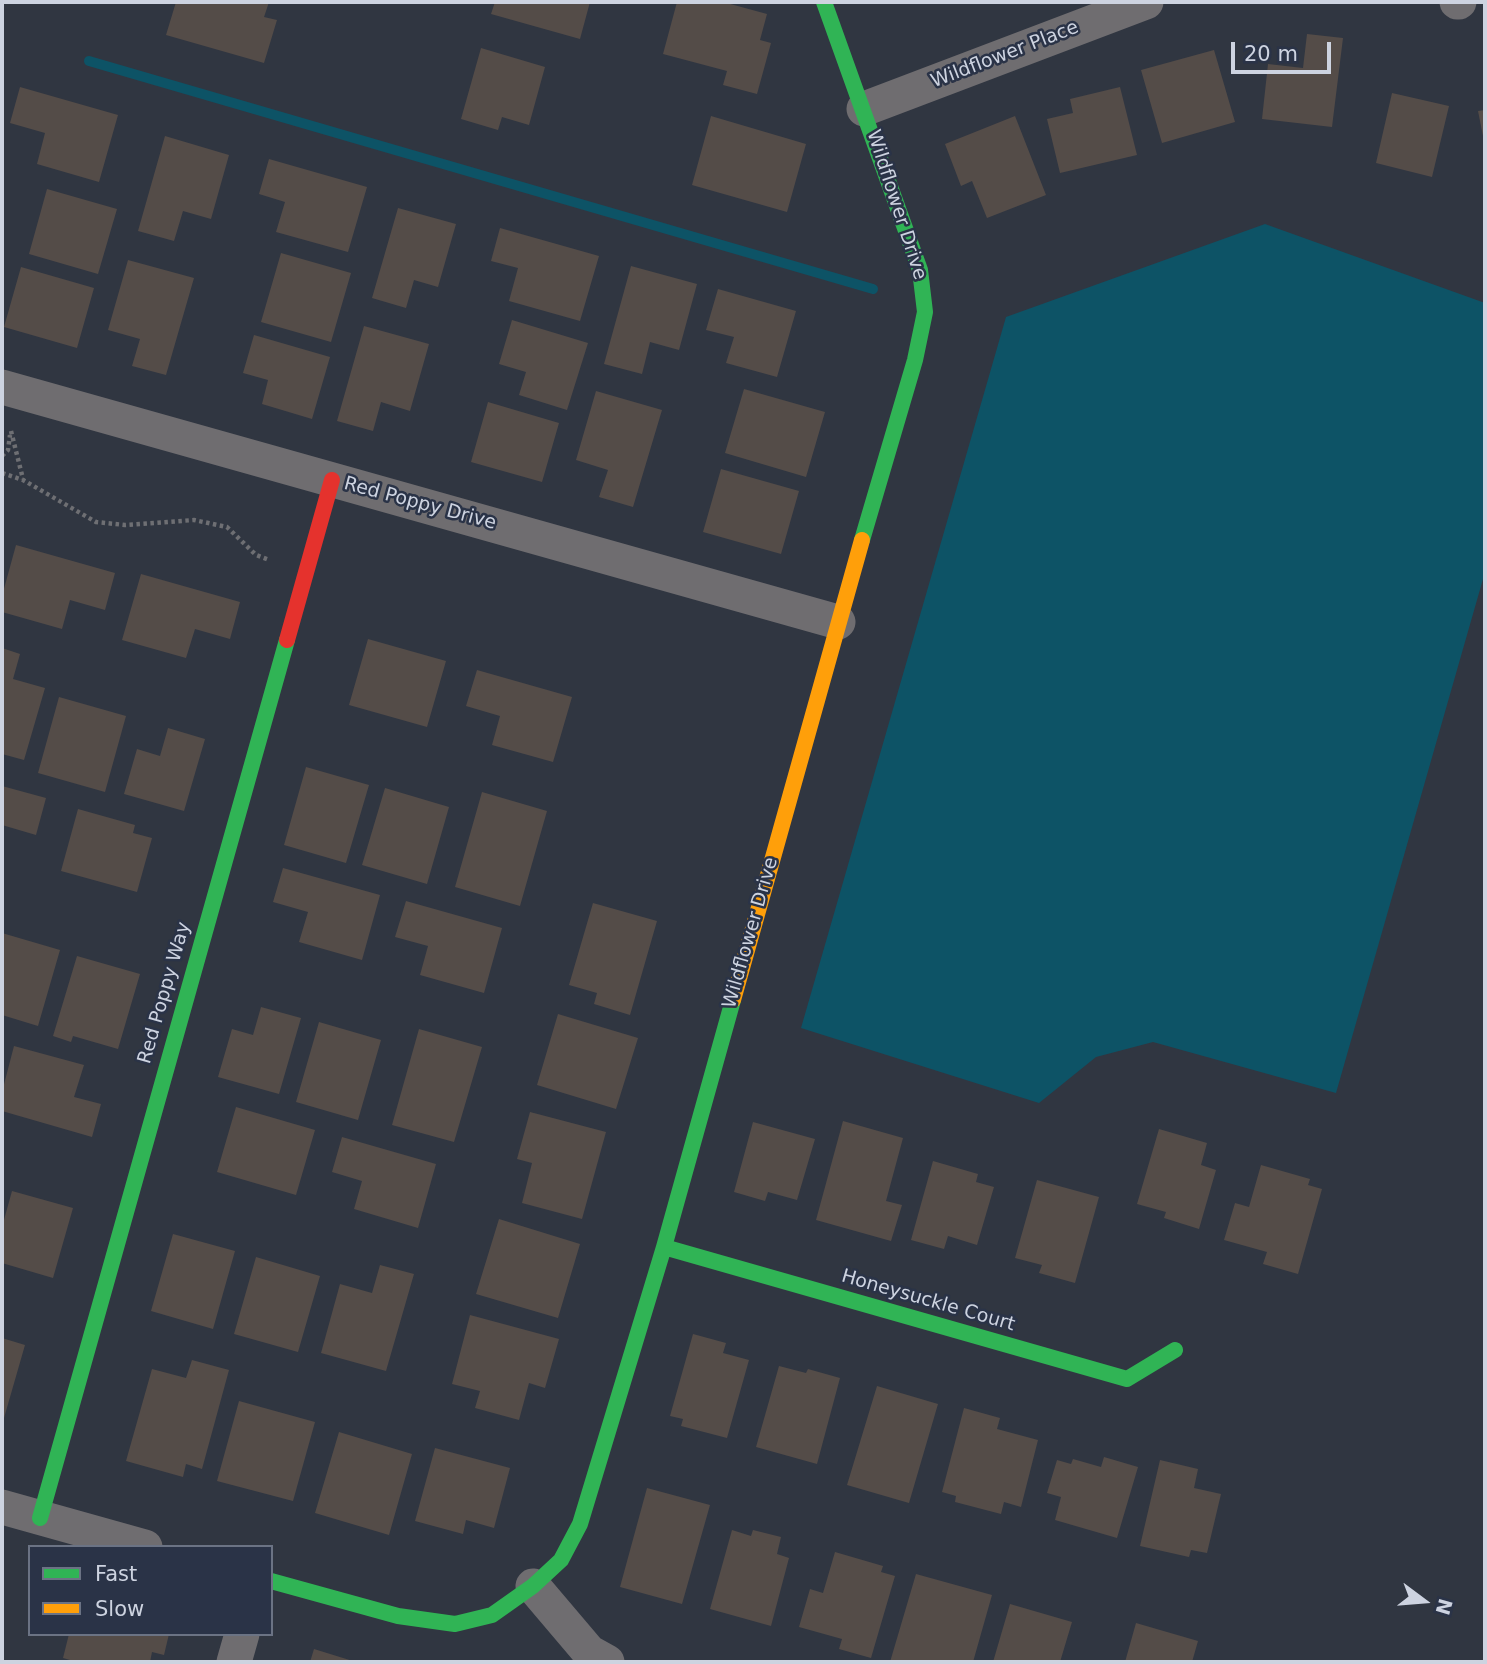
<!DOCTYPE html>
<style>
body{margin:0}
#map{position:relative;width:1487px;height:1664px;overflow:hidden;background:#303641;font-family:"DejaVu Sans",sans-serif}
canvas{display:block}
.frame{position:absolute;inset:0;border:4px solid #cdd3e0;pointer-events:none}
.legend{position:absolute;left:28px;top:1545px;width:245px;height:91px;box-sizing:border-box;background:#2a3347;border:2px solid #6b7384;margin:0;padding:9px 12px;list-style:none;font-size:21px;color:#cdd3e0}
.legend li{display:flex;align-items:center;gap:14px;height:35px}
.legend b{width:35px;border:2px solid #6b7384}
.north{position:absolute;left:1389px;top:1566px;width:70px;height:70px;-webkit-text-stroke:5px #2a3347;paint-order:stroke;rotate:106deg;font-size:19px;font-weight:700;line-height:28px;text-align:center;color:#cdd3e0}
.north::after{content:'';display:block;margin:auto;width:24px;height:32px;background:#cdd3e0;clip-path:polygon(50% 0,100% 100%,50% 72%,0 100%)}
.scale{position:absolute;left:1231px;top:42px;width:100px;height:32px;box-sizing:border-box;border:4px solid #cdd3e0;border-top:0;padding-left:9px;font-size:21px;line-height:24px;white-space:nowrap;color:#cdd3e0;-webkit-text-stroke:5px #2a3347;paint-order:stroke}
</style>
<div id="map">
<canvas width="1487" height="1664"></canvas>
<div class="frame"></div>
<ul class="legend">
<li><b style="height:9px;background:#30b455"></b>Fast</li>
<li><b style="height:9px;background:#ff9f0a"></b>Slow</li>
</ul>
<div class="north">N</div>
<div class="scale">20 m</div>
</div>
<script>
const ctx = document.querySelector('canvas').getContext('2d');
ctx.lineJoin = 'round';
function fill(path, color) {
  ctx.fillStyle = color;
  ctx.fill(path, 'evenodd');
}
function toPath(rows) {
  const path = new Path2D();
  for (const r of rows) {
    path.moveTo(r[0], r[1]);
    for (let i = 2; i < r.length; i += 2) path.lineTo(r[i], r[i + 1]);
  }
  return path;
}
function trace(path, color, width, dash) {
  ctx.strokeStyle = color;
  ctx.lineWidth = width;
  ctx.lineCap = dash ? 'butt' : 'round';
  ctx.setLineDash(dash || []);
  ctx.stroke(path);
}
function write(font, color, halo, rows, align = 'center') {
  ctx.font = font + ' "DejaVu Sans",sans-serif';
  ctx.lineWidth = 5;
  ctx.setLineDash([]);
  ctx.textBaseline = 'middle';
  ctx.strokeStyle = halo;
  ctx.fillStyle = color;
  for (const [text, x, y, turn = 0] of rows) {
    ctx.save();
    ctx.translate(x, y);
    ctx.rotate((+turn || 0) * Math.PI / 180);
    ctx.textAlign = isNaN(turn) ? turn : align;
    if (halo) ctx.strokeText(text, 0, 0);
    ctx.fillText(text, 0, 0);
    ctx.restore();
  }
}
fill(toPath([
 [1265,224,1485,303,1485,572,1336,1093,1153,1042,1096,1057,1039,1103,801,1028,1006,317]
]), '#0d5366');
trace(toPath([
 [89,61,873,289]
]), '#0d5366', 10);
fill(toPath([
 [176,2,269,2,264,17,277,20,264,63,166,35],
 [495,2,590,2,580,39,491,14],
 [677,2,723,2,767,14,760,40,771,43,757,94,723,85,727,71,663,54],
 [1307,34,1343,38,1332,127,1262,119,1268,64,1303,68],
 [481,48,545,67,529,125,502,117,498,130,461,119],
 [1214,50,1235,122,1162,143,1141,70],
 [20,87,118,115,99,182,37,164,45,133,10,123],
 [1120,87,1137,155,1060,173,1047,119,1073,113,1070,99],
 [1392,93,1449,106,1432,177,1376,163],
 [1485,110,1485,141,1484,141,1478,111],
 [711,116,806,144,787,212,692,185],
 [1015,116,1046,195,987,218,972,181,961,186,945,144],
 [165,136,229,155,211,219,183,211,174,241,138,231],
 [269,159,367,187,348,252,276,232,285,202,259,194],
 [47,189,117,209,98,274,29,254],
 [398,208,456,224,438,287,414,280,406,308,372,298],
 [500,228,599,256,580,321,509,301,518,268,491,261],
 [281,253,351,273,331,342,261,322],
 [128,260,194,278,166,375,132,366,140,339,108,330],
 [631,266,697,284,679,350,650,342,642,374,604,364],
 [21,267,94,288,77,348,4,327],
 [718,289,796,311,777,377,726,363,734,337,706,330],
 [512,320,588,343,567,410,519,395,526,372,499,364],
 [364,326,429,344,410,411,381,402,373,431,337,421],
 [254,335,330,357,312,419,262,404,268,380,243,373],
 [744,389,825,412,806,477,725,453],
 [596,391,662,410,633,507,599,497,608,470,576,460],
 [488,402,559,423,542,482,471,462],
 [721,469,799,491,781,554,703,532],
 [16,545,115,573,105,610,70,600,62,629,2,612,2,596],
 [141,574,240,602,230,639,195,629,186,658,122,640],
 [368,639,446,661,427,727,349,705],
 [2,648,20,654,13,679,45,688,24,760,2,754],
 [477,670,572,697,553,762,492,745,500,716,466,706],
 [59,697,126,716,105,792,38,773],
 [168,728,205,739,184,811,124,794,137,749,160,756],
 [306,767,369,785,346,863,284,845],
 [2,786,46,798,36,835,2,825],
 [385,788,449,807,427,884,362,865],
 [482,792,547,811,520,906,455,887],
 [78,809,135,825,133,833,152,838,137,892,61,871],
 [283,868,380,895,362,960,299,942,308,912,273,902],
 [406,901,502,928,484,993,420,975,428,946,395,937],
 [593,903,657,921,630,1015,594,1004,597,993,569,985],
 [2,933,60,950,38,1026,2,1015],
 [77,956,140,974,118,1049,73,1036,71,1042,53,1036],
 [261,1007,301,1018,279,1094,218,1077,232,1029,253,1035],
 [558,1014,638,1038,616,1109,537,1085],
 [319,1022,381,1040,358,1120,296,1102],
 [419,1029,482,1047,454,1142,392,1125],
 [14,1046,84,1065,74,1097,101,1104,92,1137,2,1111,2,1092],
 [236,1107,315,1130,296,1195,217,1172],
 [530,1112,606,1132,582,1219,522,1203,532,1163,517,1159],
 [843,1121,903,1138,886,1201,902,1205,891,1241,816,1220],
 [753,1122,815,1139,797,1200,768,1192,765,1201,734,1192],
 [1159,1129,1207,1143,1201,1165,1216,1170,1199,1229,1164,1218,1166,1212,1137,1204],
 [342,1137,436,1164,418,1228,354,1209,362,1181,332,1172],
 [933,1161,978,1174,976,1182,994,1187,977,1245,948,1236,944,1249,911,1240],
 [1261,1165,1310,1179,1308,1185,1322,1189,1298,1274,1263,1264,1267,1252,1224,1240,1235,1203,1249,1207],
 [1037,1180,1099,1197,1075,1283,1039,1273,1042,1265,1015,1258],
 [12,1191,73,1208,53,1278,2,1263,2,1227],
 [499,1219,580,1244,558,1318,476,1294],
 [173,1234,235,1251,213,1329,151,1311],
 [256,1257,320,1276,298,1352,234,1334],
 [380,1265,414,1274,386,1371,321,1353,340,1284,372,1293],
 [470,1315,559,1339,545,1388,529,1383,519,1420,475,1408,480,1391,452,1384],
 [693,1334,726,1343,723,1353,749,1360,727,1438,681,1426,683,1419,670,1416],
 [2,1338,25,1345,2,1425],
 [192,1360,229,1370,202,1469,186,1464,183,1477,126,1461,152,1369,186,1378],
 [779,1366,806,1373,808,1369,840,1378,817,1464,756,1447],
 [877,1386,938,1404,909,1503,847,1485],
 [239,1401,315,1422,293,1501,217,1481],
 [964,1408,1000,1418,997,1429,1038,1440,1021,1507,1004,1502,1001,1514,955,1502,956,1496,942,1492],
 [339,1432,412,1454,389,1535,315,1513],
 [435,1448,510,1468,494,1528,466,1520,463,1534,415,1521],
 [1104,1457,1138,1467,1117,1538,1055,1520,1061,1497,1047,1493,1057,1460,1071,1464,1073,1459,1101,1467],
 [1160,1460,1198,1469,1194,1488,1221,1494,1207,1553,1191,1550,1189,1557,1140,1546],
 [647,1488,710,1505,682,1604,620,1587],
 [732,1530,751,1536,753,1530,781,1537,777,1554,789,1558,771,1626,710,1609],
 [835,1552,883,1566,881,1572,895,1576,871,1658,839,1649,842,1639,799,1627,810,1589,823,1593],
 [916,1574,992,1595,973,1662,890,1662],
 [1010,1604,1072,1622,1060,1662,993,1662],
 [1136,1623,1198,1641,1192,1662,1125,1662],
 [69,1634,169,1634,164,1655,152,1652,150,1662,77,1662,63,1658],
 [314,1649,356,1662,310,1662]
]), '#544c48');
trace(toPath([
 [11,431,23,479],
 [2,456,8,450,10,435],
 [2,473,23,480,96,522,125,525,194,520,227,527,256,555,269,560]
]), '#6e6f73', 4.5, [3.5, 3.5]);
trace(toPath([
 [1457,2,1459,2],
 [864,109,1146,2],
 [2,387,838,622],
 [2,1507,145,1547],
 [533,1586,589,1652,607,1662],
 [234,1662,242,1634]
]), '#6f6d70', 35);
trace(toPath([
 [824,2,920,270,925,312,915,360,862,540],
 [664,1247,1127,1379,1175,1350],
 [40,1518,287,640],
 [271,1581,398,1616,455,1624,492,1615,533,1586,561,1560,580,1524,664,1247,733,1000]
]), '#30b455', 16);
trace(toPath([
 [733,1000,862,540]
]), '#ff9f0a', 16);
trace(toPath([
 [287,640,332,480]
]), '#e5322d', 16);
write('19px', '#cdd3e0', '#2a3347', [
 ["Wildflower Place",1005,55,-21],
 ["Wildflower Drive",896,205,72],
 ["Red Poppy Drive",420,504,15],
 ["Wildflower Drive",751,933,-74],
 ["Red Poppy Way",165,993,-74],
 ["Honeysuckle Court",928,1301,16]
]);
</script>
